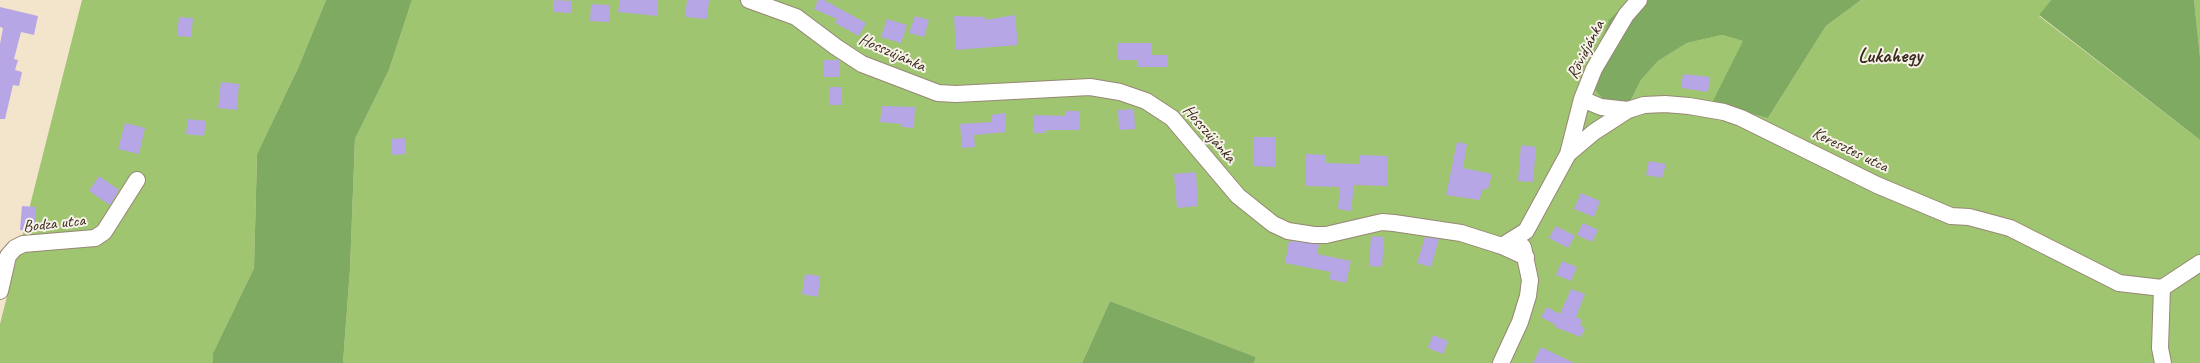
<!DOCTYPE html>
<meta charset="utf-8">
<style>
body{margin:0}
canvas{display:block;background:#f3e4cc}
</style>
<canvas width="2200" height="363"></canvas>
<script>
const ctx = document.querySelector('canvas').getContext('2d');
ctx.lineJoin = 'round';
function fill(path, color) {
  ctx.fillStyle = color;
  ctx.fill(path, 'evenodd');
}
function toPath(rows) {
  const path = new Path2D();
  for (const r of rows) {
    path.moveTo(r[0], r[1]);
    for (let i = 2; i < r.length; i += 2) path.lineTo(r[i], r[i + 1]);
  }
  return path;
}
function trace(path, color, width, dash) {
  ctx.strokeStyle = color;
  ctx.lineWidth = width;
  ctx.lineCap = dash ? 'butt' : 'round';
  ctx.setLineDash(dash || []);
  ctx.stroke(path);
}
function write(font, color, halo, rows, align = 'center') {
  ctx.font = font + ' Caveat,sans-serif';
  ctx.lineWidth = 4;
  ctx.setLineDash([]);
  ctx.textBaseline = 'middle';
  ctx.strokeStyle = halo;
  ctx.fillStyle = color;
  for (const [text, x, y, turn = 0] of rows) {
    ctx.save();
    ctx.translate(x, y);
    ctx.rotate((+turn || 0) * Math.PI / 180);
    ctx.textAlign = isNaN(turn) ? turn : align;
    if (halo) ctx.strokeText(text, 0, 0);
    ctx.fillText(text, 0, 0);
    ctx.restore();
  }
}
fill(toPath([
 [82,0,326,0,298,68,257,154,254,268,213,353,213,363,0,363,0,324],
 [412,0,1630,0,1630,102,1641,80,1658,61,1687,43,1722,35,1744,41,1768,118,1826,26,1861,0,2051,0,2039,16,2200,140,2200,363,1254,363,1256,357,1110,301,1082,363,343,363,350,269,355,139,389,70],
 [2194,0,2200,0,2200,72,2200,57]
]), '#9fc570');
fill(toPath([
 [326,0,412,0,389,70,355,139,350,269,343,363,213,363,213,353,254,268,257,154,298,68],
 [1630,0,1861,0,1826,26,1768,118,1712,103,1743,41,1722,35,1687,43,1658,61,1641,80,1630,102,1606,102,1587,81,1609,20],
 [2051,0,2194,0,2200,57,2200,140,2039,15],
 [1110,301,1256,357,1254,363,1082,363]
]), '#7faa62');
fill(toPath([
 [553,0,572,1,572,13,553,12],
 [620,0,658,0,658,16,618,12],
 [687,0,709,0,707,19,685,17],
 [818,0,824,0,866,23,859,36,835,23,837,19,814,9],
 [591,4,610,5,609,22,590,21],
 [0,7,38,16,34,35,21,32,14,59,18,60,15,70,22,72,19,86,13,85,5,119,0,119,0,44,3,28,0,27],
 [1015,15,1018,45,956,50,954,16,985,17,985,20],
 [915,16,929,20,924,37,909,33],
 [179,17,193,18,191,37,177,36],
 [887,19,907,25,901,43,881,37],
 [1117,43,1152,43,1152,55,1168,55,1168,67,1137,67,1137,60,1118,60],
 [823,60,839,60,839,77,823,77],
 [1683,74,1710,77,1708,92,1681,88],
 [221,82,239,84,237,110,218,108],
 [829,87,842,87,841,105,829,105],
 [882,106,915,107,914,128,902,127,902,124,880,122],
 [1134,109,1135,129,1119,130,1118,110],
 [1066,111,1080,111,1080,130,1045,130,1045,133,1033,133,1034,115,1066,116],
 [1005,113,1006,132,974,135,975,147,962,148,960,124,992,122,991,115],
 [188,119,206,121,204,136,186,134],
 [125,123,145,128,139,154,118,149],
 [1253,137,1276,137,1275,167,1253,166],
 [405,138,406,154,392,155,391,139],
 [1457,142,1467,144,1463,168,1492,174,1488,189,1483,189,1479,200,1446,195],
 [1521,145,1536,147,1533,182,1518,181],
 [1306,154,1326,155,1326,163,1359,164,1359,155,1387,156,1387,186,1354,185,1351,211,1338,209,1340,187,1305,186],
 [1649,161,1666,164,1662,178,1646,175],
 [1196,172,1198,206,1177,208,1174,174],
 [99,176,119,190,110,205,89,191],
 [1581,193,1600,201,1594,217,1574,209],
 [22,206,36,207,35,231,20,230],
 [1583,223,1598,230,1592,242,1577,235],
 [1556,226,1575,236,1568,248,1549,238],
 [1371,236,1384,237,1382,267,1369,266],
 [1425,237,1439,239,1431,267,1417,263],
 [1289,241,1319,244,1317,254,1351,261,1346,283,1329,279,1331,272,1285,263],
 [1562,261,1577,267,1571,281,1556,275],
 [805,274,820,276,818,297,802,294],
 [1571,289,1585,294,1576,317,1582,320,1580,325,1585,328,1581,337,1555,327,1556,325,1541,317,1547,307,1560,314],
 [1433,335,1448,341,1443,354,1428,348],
 [1541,347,1574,363,1533,363]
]), '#b6a6e5');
const street = toPath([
 [749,0,796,17,836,47,862,64,938,93,956,94,1090,87,1120,92,1146,101,1172,118,1238,196,1273,224,1288,231,1314,235,1326,235,1382,222,1394,223,1461,233,1502,246,1526,257],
 [1628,110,1601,107,1582,99,1594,69,1626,15,1639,0],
 [1568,154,1582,99],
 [1502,246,1526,231,1568,154,1594,132,1628,110,1644,105,1665,104,1689,106,1724,112,1741,118,1877,185,1951,216,1969,217,2010,228,2119,283,2162,288,2200,263],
 [2162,288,2160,348,2163,363],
 [0,291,8,256,15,248,23,244,95,238,104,232,137,180],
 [1501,363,1520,322,1528,296,1530,280,1523,247]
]);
trace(street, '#978775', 18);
trace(street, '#fff', 16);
write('17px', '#3b2a1e', '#f7f3e8', [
 ["Rövidjánka",1586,50,-63],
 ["Hosszújánka",892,53,24],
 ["Hosszújánka",1209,134,49],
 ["Keresztes utca",1850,150,26],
 ["Bodza utca",54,224,-6]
]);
write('bold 21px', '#3b2a1e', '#f7f3e8', [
 ["Lukahegy",1890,56]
]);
</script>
